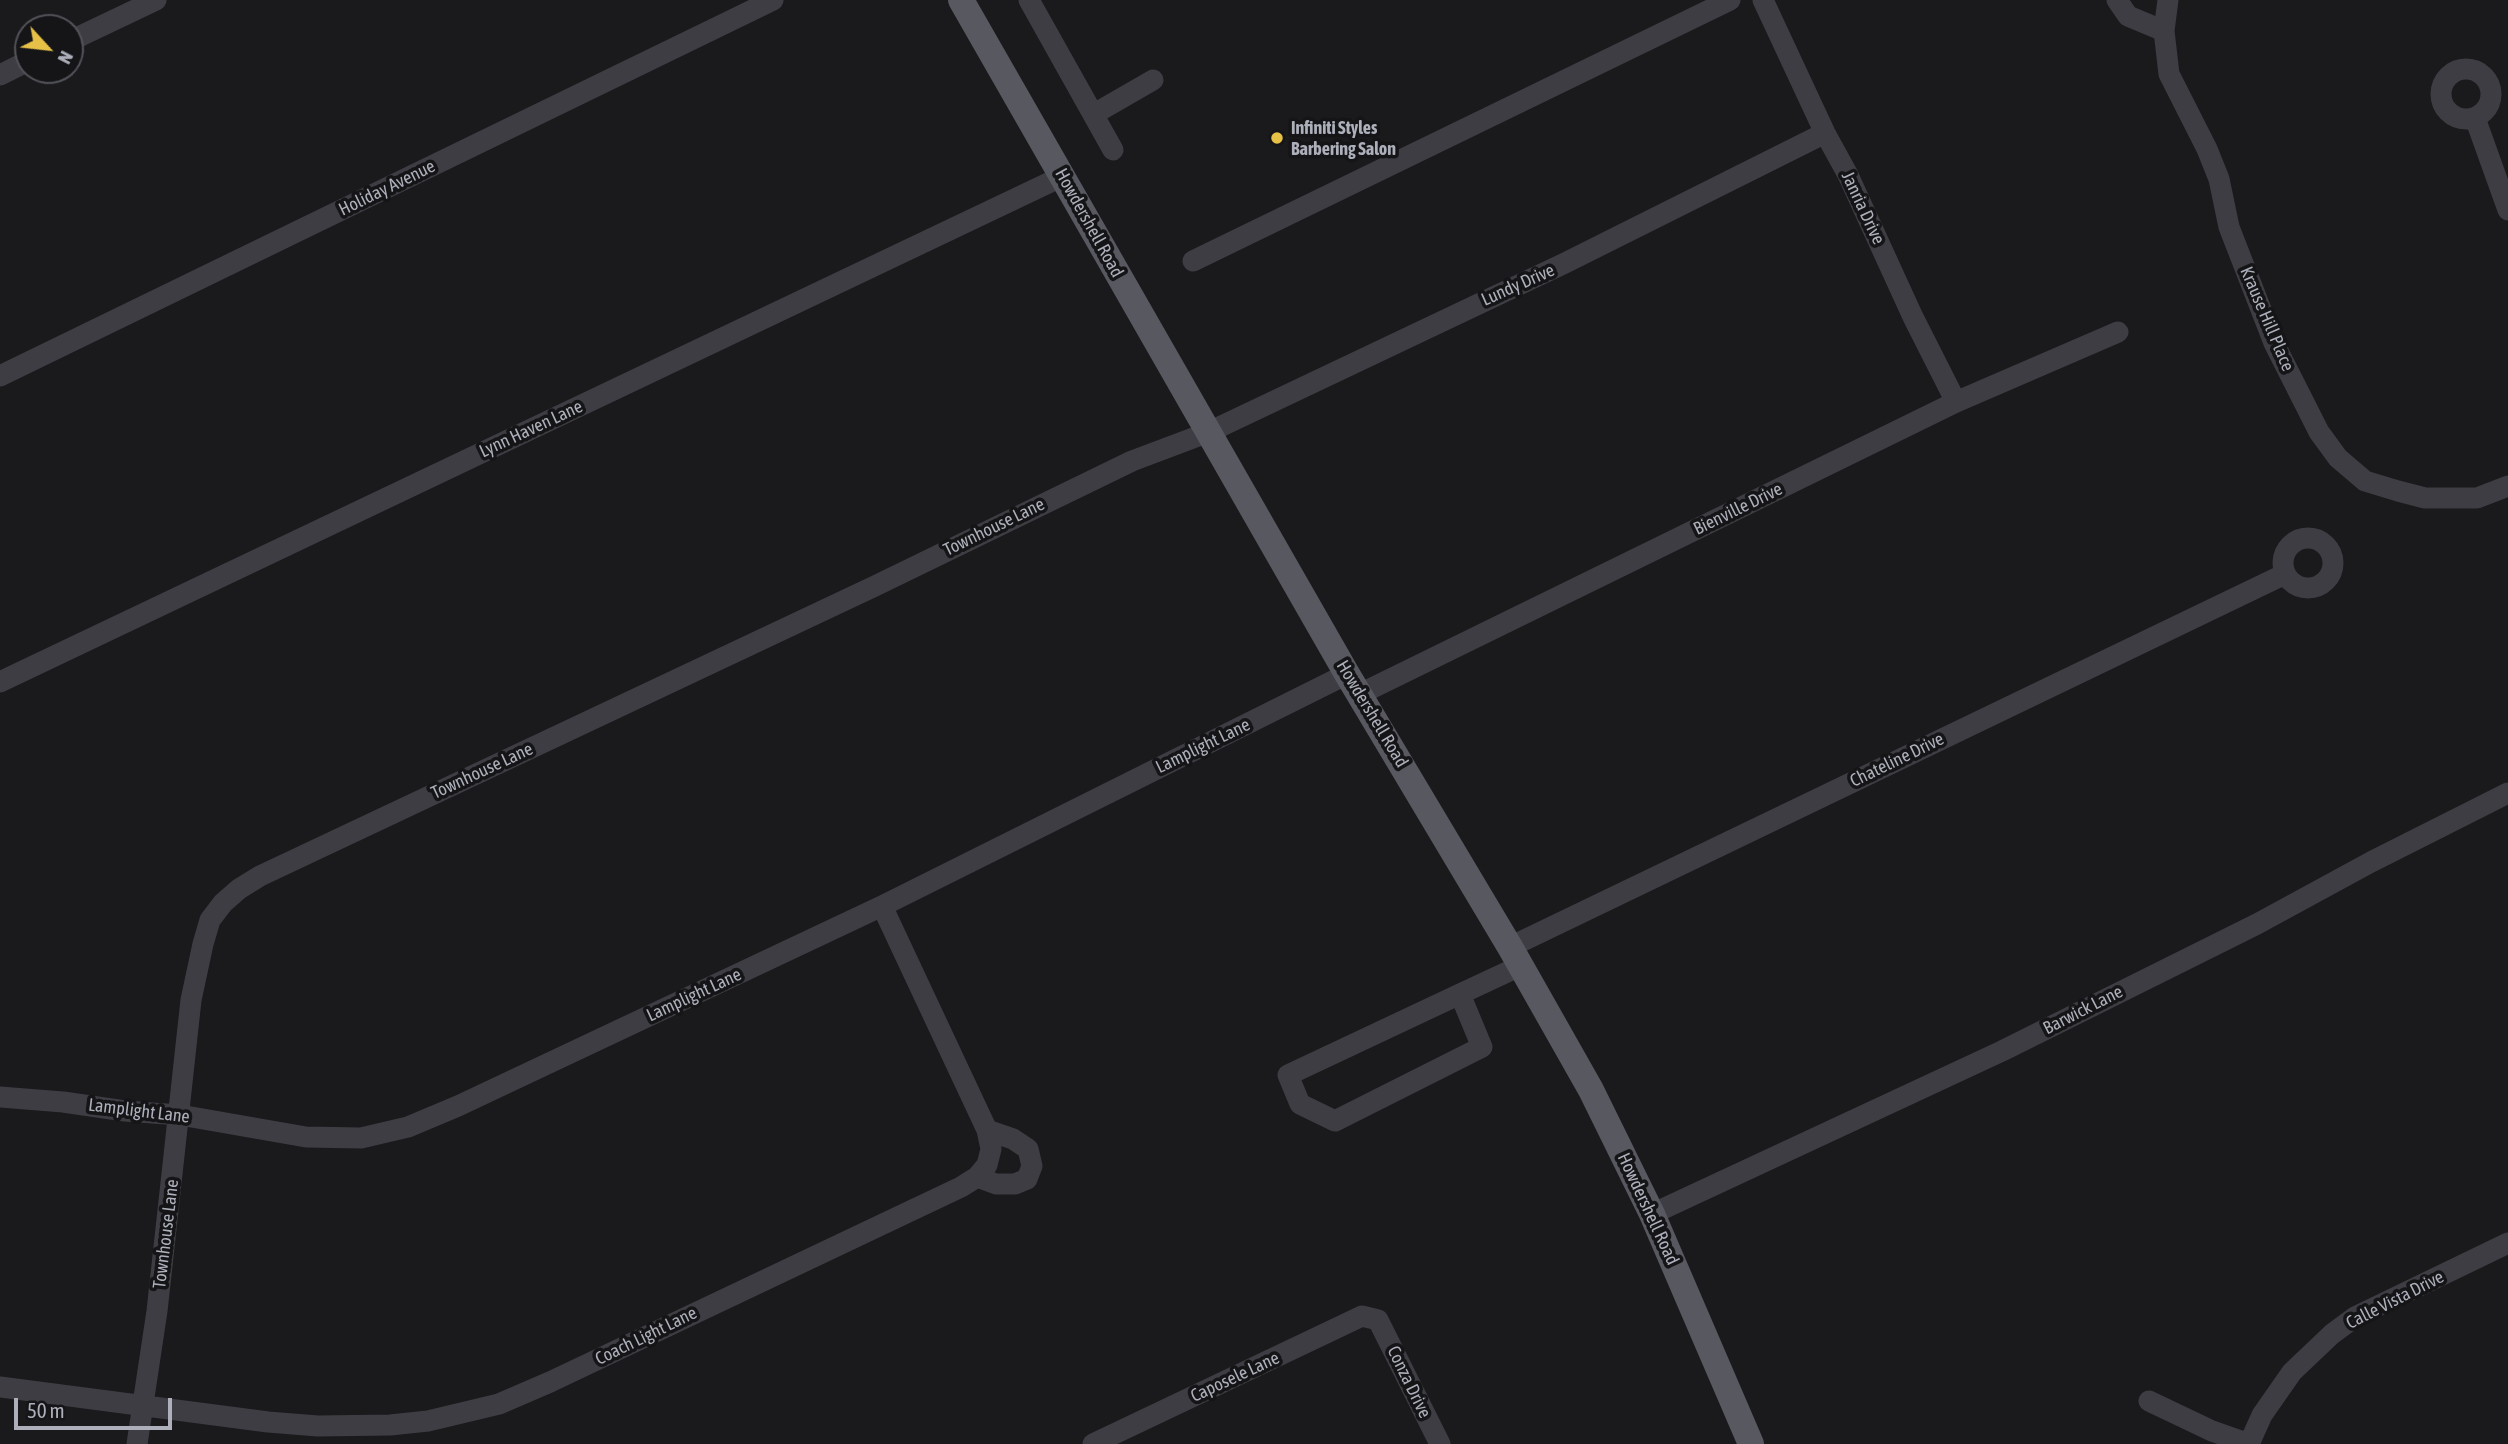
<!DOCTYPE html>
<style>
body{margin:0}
#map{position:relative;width:2508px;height:1444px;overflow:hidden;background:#1a1a1c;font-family:"Asap Condensed",sans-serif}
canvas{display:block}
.north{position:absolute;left:14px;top:14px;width:70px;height:70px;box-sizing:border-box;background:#151517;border:2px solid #525359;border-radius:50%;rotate:117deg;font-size:19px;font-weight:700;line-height:28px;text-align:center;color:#adb0bb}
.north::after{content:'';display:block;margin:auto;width:24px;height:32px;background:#e7c147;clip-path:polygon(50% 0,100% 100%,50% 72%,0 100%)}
.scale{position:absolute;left:14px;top:1398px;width:158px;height:32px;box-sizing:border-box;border:4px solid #adb0bb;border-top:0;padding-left:9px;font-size:21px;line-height:24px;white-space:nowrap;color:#adb0bb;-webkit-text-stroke:5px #151517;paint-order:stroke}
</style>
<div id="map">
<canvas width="2508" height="1444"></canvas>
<div class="north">N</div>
<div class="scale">50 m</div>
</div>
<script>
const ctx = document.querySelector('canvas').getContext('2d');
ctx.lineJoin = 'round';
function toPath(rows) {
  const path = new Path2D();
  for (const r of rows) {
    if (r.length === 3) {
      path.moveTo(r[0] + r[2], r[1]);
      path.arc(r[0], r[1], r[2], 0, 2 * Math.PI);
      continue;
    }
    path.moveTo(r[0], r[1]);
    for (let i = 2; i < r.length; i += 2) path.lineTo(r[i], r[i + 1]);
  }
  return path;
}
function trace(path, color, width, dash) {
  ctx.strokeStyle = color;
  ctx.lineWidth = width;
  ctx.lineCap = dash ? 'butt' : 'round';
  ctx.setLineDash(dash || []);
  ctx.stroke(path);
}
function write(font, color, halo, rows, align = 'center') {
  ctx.font = font + ' "Asap Condensed",sans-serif';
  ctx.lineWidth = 7;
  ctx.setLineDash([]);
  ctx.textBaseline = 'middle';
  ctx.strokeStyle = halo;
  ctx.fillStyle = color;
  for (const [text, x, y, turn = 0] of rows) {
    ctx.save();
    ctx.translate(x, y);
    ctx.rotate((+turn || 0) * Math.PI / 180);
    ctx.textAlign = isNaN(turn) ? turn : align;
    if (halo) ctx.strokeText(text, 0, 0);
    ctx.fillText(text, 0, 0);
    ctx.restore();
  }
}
trace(toPath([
 [1029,0,1113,150],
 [1763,0,1825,133,1848,175,1913,317,1956,402],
 [2117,0,2128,16,2164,31],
 [2168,0,2164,31,2169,74,2207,149,2219,179,2229,227,2274,343,2319,432,2338,458,2365,481,2398,491,2425,498,2477,498,2508,486],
 [70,41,156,0],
 [2466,94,25],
 [0,75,28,61],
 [1094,114,1153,80],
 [2475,118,2508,210],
 [1193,261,1730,0],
 [0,376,773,0],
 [2308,563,25],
 [0,682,1063,176],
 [1360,694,1956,402,2118,332],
 [1510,947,2285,574],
 [1460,994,1482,1047,1335,1121,1300,1104,1288,1075,1460,994,1520,966],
 [0,1097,63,1102,125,1111,180,1115,306,1137,361,1138,408,1127,458,1106,882,906,1347,674],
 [977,1177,996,1184,1015,1184,1027,1179,1032,1166,1028,1149,1013,1139,987,1130],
 [1652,1214,2002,1051,2257,924,2371,862,2508,793],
 [0,1387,268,1422,318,1426,390,1425,428,1421,499,1404,550,1382,961,1187,977,1177,987,1165,991,1149,987,1130,882,906],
 [2149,1401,2212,1431,2249,1444],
 [137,1444,157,1311,191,1000,203,944,210,920,223,903,239,889,260,876,875,586,1132,461,1209,432,1565,263,1825,133],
 [1093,1444,1362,1316,1378,1320,1440,1444],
 [2249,1444,2262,1415,2292,1372,2332,1334,2355,1317,2508,1243]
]), '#3d3d43', 21);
trace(toPath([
 [961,0,1347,674,1510,947,1591,1090,1652,1214,1751,1444]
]), '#575860', 26);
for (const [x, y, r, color] of [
 [1277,138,7,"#e7c147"]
]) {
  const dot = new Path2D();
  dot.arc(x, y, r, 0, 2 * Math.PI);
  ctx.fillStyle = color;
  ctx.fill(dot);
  trace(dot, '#151517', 2.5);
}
write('bold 18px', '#adb0bb', '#151517', [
 ["Infiniti Styles",1291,128],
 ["Barbering Salon",1291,149]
], 'left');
write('18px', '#adb0bb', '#151517', [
 ["Holiday Avenue",387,188,-26],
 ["Janria Drive",1863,208,65],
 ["Howdershell Road",1089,223,61],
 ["Lundy Drive",1518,285,-24],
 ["Krause Hill Place",2267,319,67],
 ["Lynn Haven Lane",531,429,-25],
 ["Bienville Drive",1738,509,-26],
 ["Townhouse Lane",994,527,-26],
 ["Howdershell Road",1372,714,59],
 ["Lamplight Lane",1203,746,-26],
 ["Chateline Drive",1897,760,-26],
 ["Townhouse Lane",482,771,-25],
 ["Lamplight Lane",694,995,-25],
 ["Barwick Lane",2083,1010,-27],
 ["Lamplight Lane",139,1111,7],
 ["Howdershell Road",1648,1209,65],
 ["Townhouse Lane",166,1234,-83],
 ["Calle Vista Drive",2395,1300,-27],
 ["Coach Light Lane",646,1336,-26],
 ["Caposele Lane",1235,1377,-25],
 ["Conza Drive",1409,1382,64]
]);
</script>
